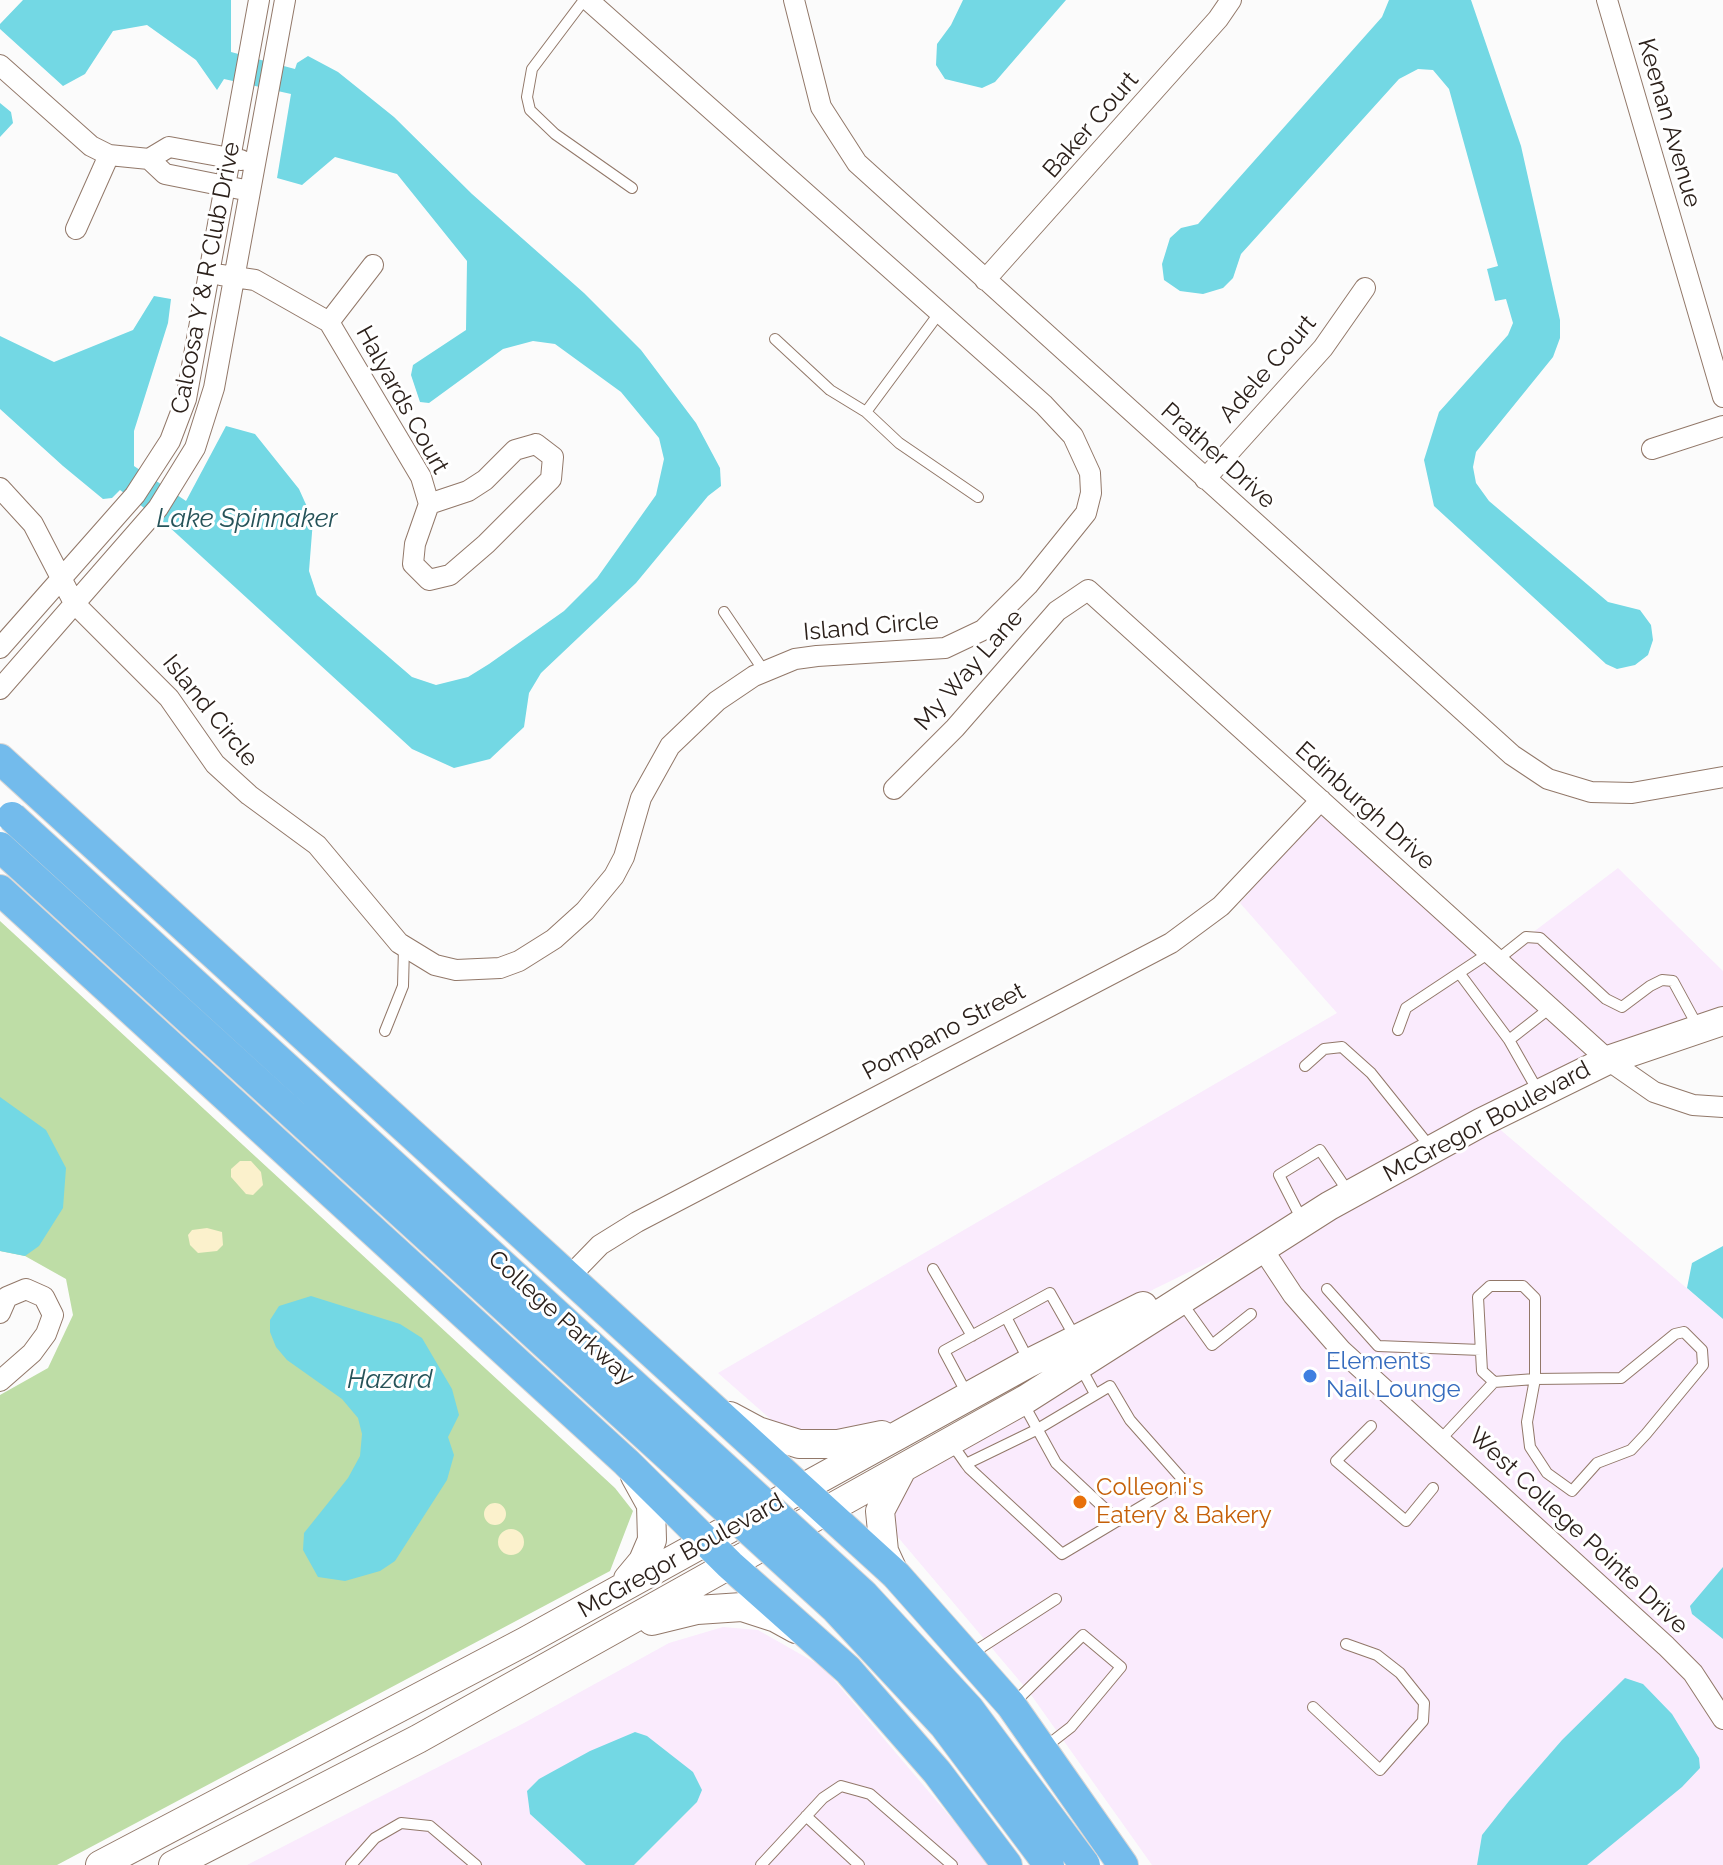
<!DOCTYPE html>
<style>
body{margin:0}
canvas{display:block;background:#fbfbfb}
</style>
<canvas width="1723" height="1865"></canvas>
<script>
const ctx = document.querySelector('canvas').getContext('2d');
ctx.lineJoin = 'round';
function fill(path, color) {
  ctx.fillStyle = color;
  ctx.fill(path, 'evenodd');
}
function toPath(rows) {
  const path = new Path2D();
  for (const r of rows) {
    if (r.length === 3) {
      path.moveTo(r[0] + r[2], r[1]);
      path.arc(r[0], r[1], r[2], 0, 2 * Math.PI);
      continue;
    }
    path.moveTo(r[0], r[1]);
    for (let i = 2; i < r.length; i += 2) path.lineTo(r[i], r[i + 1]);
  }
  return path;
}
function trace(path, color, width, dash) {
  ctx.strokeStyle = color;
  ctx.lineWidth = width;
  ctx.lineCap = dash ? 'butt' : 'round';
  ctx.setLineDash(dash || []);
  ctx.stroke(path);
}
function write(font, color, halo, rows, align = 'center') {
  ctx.font = font + ' Raleway,sans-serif';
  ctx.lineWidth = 6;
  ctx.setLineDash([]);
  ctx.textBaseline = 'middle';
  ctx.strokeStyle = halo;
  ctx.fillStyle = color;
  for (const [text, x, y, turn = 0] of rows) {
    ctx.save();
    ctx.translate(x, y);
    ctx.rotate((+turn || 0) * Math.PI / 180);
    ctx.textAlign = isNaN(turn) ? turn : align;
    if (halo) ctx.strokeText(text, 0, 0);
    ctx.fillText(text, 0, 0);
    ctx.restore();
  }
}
fill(toPath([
 [1331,799,1499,958,1618,868,1723,971,1723,1010,1032,1349,918,1414,851,1432,783,1430,718,1373,1337,1013,1240,903],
 [1496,1126,1723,1319,1723,1567,1692,1614,1723,1639,1723,1865,1587,1865,1610,1843,1562,1740,1482,1835,1477,1865,1152,1865,1029,1692,891,1529,894,1501,909,1476,1266,1257],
 [723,1627,758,1630,823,1667,991,1865,634,1865,697,1802,635,1732,539,1779,530,1814,586,1865,247,1865,524,1723,669,1643]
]), '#faebfd');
fill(toPath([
 [0,921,615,1488,633,1511,610,1571,57,1865,0,1865,0,1395,48,1368,73,1315,66,1279,25,1256,0,1251]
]), '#bedda6');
fill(toPath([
 [240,1161,251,1161,261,1172,263,1185,253,1195,246,1194,231,1177,231,1169],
 [207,1228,222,1232,223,1245,217,1251,198,1253,190,1245,188,1235,192,1230],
 [495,1514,11],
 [511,1542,13]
]), '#fbf1cc');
fill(toPath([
 [23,0,231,0,231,52,295,69,297,63,308,56,338,72,394,117,472,194,584,293,641,350,696,423,720,468,721,486,708,496,636,583,541,673,529,693,524,727,490,759,454,768,412,749,167,525,120,490,112,498,103,499,63,466,0,409,0,336,54,362,133,330,154,296,171,299,168,323,134,431,134,466,186,501,226,426,255,434,299,489,313,520,309,571,317,595,412,677,436,685,468,677,489,664,564,611,597,578,656,495,664,459,659,438,621,392,555,344,533,341,503,349,429,403,420,402,411,375,413,365,466,330,467,261,397,174,335,157,302,185,277,178,291,94,224,79,217,90,196,60,147,25,113,31,85,74,63,86,0,29,0,24],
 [963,0,1066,0,995,82,982,88,945,79,936,65,937,44,951,25],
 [1389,0,1471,0,1521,146,1560,320,1560,338,1553,357,1476,452,1473,467,1476,483,1489,501,1608,602,1640,610,1651,625,1653,640,1648,655,1635,665,1617,669,1606,664,1434,506,1424,460,1439,412,1508,335,1513,323,1506,299,1495,301,1487,269,1498,266,1449,89,1433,70,1418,69,1399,79,1241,254,1233,278,1223,288,1203,294,1180,291,1164,280,1162,264,1170,238,1181,228,1198,224,1382,17],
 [0,103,11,112,13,123,0,137],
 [0,1097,46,1130,66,1168,63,1208,39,1246,25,1256,0,1251],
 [1723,1246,1723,1319,1687,1288,1692,1263],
 [311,1296,400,1324,422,1338,452,1389,459,1415,448,1437,454,1455,447,1480,395,1561,380,1571,345,1581,318,1577,303,1550,304,1533,348,1478,360,1456,362,1434,358,1418,342,1399,287,1360,276,1347,270,1332,270,1320,279,1306],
 [1723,1567,1723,1639,1692,1614,1690,1606],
 [1625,1678,1643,1684,1672,1714,1699,1758,1700,1768,1682,1787,1587,1865,1477,1865,1482,1835,1509,1801,1562,1740],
 [635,1732,647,1736,693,1772,702,1790,697,1802,634,1865,586,1865,530,1814,527,1791,539,1779,590,1751]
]), '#73d8e4');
const service = toPath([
 [584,0,532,69,527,97,530,110,555,134,632,188],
 [940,312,866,412,899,443,978,497],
 [775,339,830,390,866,412],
 [724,612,764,671],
 [1497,960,1526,937,1540,938,1606,999,1622,1007,1650,986,1662,980,1673,981,1698,1027],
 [1460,974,1509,1040],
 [1398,1030,1406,1008,1489,953],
 [385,1031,403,986,404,947],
 [1305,1066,1324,1049,1342,1047,1371,1073,1431,1148],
 [1538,1091,1509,1040,1550,1008],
 [1302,1220,1279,1175,1320,1150,1349,1193],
 [933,1269,972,1336],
 [1327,1289,1378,1346,1481,1350],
 [1182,1303,1212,1345,1251,1314],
 [1006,1317,1029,1361],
 [1081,1368,1095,1394],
 [967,1394,944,1351,1050,1293,1075,1337],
 [1023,1403,1056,1463,1118,1521],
 [1371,1426,1336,1461,1406,1521,1433,1488],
 [1441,1439,1494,1382,1535,1379,1621,1378,1675,1334,1684,1332,1702,1350,1703,1365,1646,1434,1631,1450,1597,1463,1572,1491,1547,1473,1530,1447,1527,1422,1535,1379,1535,1298,1523,1286,1490,1286,1478,1297,1482,1371,1494,1382],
 [951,1444,959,1454,966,1464,969,1468,1062,1554,1184,1481,1130,1420,1110,1386,1036,1430,966,1464],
 [971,1654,1056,1599],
 [1014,1703,1083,1635,1121,1667,1071,1727,1044,1748],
 [1313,1707,1380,1770,1423,1721,1424,1703,1400,1673,1377,1655,1346,1644],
 [806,1816,859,1865],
 [351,1865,375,1838,401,1823,430,1826,476,1865],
 [761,1865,823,1798,841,1786,870,1794,952,1865]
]);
const minor = toPath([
 [794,0,821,107,857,163,1512,755,1548,779,1591,792,1632,793,1723,777],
 [1607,0,1723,397],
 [0,65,91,146,109,155,149,159,165,174,240,189],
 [149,159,169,147,241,160],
 [76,229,109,155],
 [221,275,255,280,329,322,421,477,429,504],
 [985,280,1218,19,1231,0],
 [329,322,373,265],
 [536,444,553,457,551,479,486,544,450,575,429,580,413,564,415,544,429,504,468,491,485,480,515,450,536,444],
 [1652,449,1723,426],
 [1205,479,1323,348,1365,288],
 [0,488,33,524,74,603,169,698,215,764,249,795,317,845,399,943,435,965,456,970,500,968,519,961,554,939,585,911,614,876,624,857,641,798,670,746,717,701,754,676,795,659,817,656,945,648,983,630,1028,585,1086,513,1091,493,1090,473,1073,436,1044,405,588,0],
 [0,648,135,495,170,441,186,399,259,0],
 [0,689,158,508,195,448,214,388,285,0],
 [894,789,955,728,1057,611,1088,590,1608,1060,1654,1092,1693,1105,1723,1107],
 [1262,1248,1293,1295,1342,1351,1666,1646,1693,1673,1723,1719],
 [568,1278,600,1245,637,1222,1171,943,1221,906,1321,800],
 [0,1313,7,1297,26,1289,44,1297,53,1315,46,1334,32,1353,0,1381]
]);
const secondary = toPath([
 [730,1416,758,1431,799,1444,838,1444,882,1435],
 [895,1575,884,1551,880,1511,902,1469],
 [628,1579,643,1561,652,1540,651,1505,635,1476],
 [652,1621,697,1610,742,1607,776,1618,796,1629],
 [100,1865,526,1641,1027,1364,1143,1306],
 [173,1865,418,1739,1026,1399,1329,1206,1482,1122,1608,1060,1723,1021]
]);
const primary = toPath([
 [0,759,896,1575,1011,1705,1123,1865],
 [0,890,626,1462,730,1565,848,1670,937,1772,1007,1865]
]);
trace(service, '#927869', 12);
trace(minor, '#927869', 22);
trace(secondary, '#927869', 30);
trace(primary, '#d9d7d6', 32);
trace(service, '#fff', 10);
trace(minor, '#fff', 20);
trace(secondary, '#fff', 28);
trace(primary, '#73bbec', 30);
const primaryBridge = toPath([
 [12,817,863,1594,969,1709,1085,1865],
 [0,847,836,1609,944,1725,1049,1865]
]);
trace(primaryBridge, '#d9d7d6', 32, []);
trace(primaryBridge, '#73bbec', 30);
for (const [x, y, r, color] of [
 [1310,1376,8,"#3f7fe0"],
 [1080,1502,8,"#e8710a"]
]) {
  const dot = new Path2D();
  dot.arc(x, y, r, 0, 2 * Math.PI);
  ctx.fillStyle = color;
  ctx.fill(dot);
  trace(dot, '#fff', 3);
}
write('24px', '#2c211b', '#fff', [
 ["Keenan Avenue",1669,123,74],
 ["Baker Court",1091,125,-49],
 ["Caloosa Y & R Club Drive",206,278,-79],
 ["Adele Court",1268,369,-49],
 ["Halyards Court",402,400,61],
 ["Prather Drive",1218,456,42],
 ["Island Circle",871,627,-5],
 ["My Way Lane",969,670,-49],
 ["Island Circle",210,711,51],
 ["Edinburgh Drive",1365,806,42],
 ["Pompano Street",944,1032,-28],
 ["McGregor Boulevard",1487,1122,-28],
 ["College Parkway",561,1318,42],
 ["West College Pointe Drive",1578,1531,43],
 ["McGregor Boulevard",681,1556,-29]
]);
write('24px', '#366cbe', '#fff', [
 ["Elements",1326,1362],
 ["Nail Lounge",1326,1390]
], 'left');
write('24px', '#c56008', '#fff', [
 ["Colleoni's",1096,1488],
 ["Eatery & Bakery",1096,1516]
], 'left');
write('italic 26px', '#265359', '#fff', [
 ["Lake Spinnaker",247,519],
 ["Hazard",390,1380]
]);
</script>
